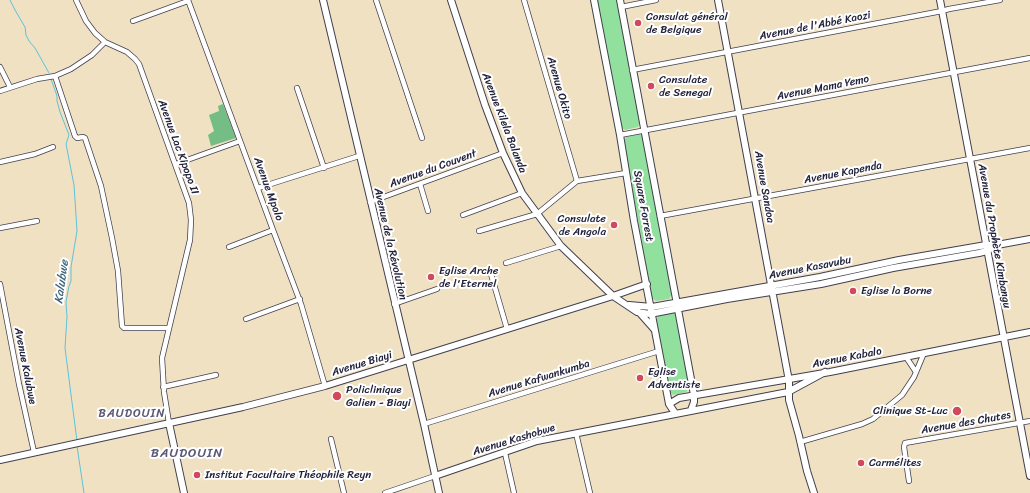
<!DOCTYPE html>
<meta charset="utf-8">
<style>
body{margin:0}
canvas{display:block;background:#f0e1c3}
</style>
<canvas width="1030" height="493"></canvas>
<script>
const ctx = document.querySelector('canvas').getContext('2d');
ctx.lineJoin = 'round';
function fill(path, color) {
  ctx.fillStyle = color;
  ctx.fill(path, 'evenodd');
}
function toPath(rows) {
  const path = new Path2D();
  for (const r of rows) {
    path.moveTo(r[0], r[1]);
    for (let i = 2; i < r.length; i += 2) path.lineTo(r[i], r[i + 1]);
  }
  return path;
}
function trace(path, color, width, dash) {
  ctx.strokeStyle = color;
  ctx.lineWidth = width;
  ctx.lineCap = dash ? 'butt' : 'round';
  ctx.setLineDash(dash || []);
  ctx.stroke(path);
}
function write(font, color, halo, rows, align = 'center') {
  ctx.font = font + ' Sriracha,sans-serif';
  ctx.lineWidth = 4;
  ctx.setLineDash([]);
  ctx.textBaseline = 'middle';
  ctx.strokeStyle = halo;
  ctx.fillStyle = color;
  for (const [text, x, y, turn = 0] of rows) {
    ctx.save();
    ctx.translate(x, y);
    ctx.rotate((+turn || 0) * Math.PI / 180);
    ctx.textAlign = isNaN(turn) ? turn : align;
    if (halo) ctx.strokeText(text, 0, 0);
    ctx.fillText(text, 0, 0);
    ctx.restore();
  }
}
fill(toPath([
 [596,0,617,0,640,122,638,127,625,130,621,127],
 [640,134,643,137,672,294,669,299,656,301,652,298,624,141,626,137],
 [673,312,677,316,690,387,686,392,673,395,670,392,656,320,659,315]
]), '#91e09e');
fill(toPath([
 [223,104,236,138,211,146,208,135,214,131,209,115,219,111,218,106]
]), '#74be85');
trace(toPath([
 [10,0,15,10,25,27,26,35,29,41,35,48,49,73],
 [51,79,57,96,57,101,60,112,69,135,66,144,74,185,76,215,77,231,71,267,71,281,69,286,66,302,67,317,65,348,77,441],
 [77,446,84,493]
]), '#5dc1db', 1);
const street = toPath([
 [76,0,86,21,95,33,105,42,127,52,135,59,139,64,189,203,191,220,190,240,162,358,164,392,169,423],
 [188,0,273,230,301,304,325,386],
 [376,0,422,138],
 [524,0,577,181],
 [621,7,656,0],
 [133,21,188,1],
 [0,67,10,87],
 [632,70,942,11,949,9,1000,0],
 [55,76,75,136,77,138,83,137,85,138,101,186,112,238,118,271,122,326,124,328,169,328],
 [297,88,324,168],
 [0,91,37,79,55,76,71,69,92,55,105,42],
 [620,135,1030,58],
 [0,162,35,154,53,147],
 [176,164,240,141],
 [420,184,428,211],
 [258,188,359,156],
 [370,202,503,153],
 [463,215,522,193],
 [660,216,1030,148],
 [0,228,37,221],
 [479,231,537,214,577,181,626,173],
 [229,247,273,230],
 [506,263,561,246],
 [491,274,507,329],
 [0,284,19,384,34,452],
 [394,304,437,289],
 [246,319,300,299],
 [906,357,916,372],
 [163,387,216,375],
 [424,424,659,351],
 [576,433,590,493],
 [331,439,344,493],
 [800,442,862,424,873,419,902,395,914,377,924,353],
 [505,453,514,493],
 [909,481,904,447,905,443,1030,421],
 [385,493,435,476]
]);
const secondary = toPath([
 [323,0,424,424,439,493],
 [451,0,485,105,503,153,522,193,561,246,613,296,637,312,650,314,727,299,821,284,893,268,979,253,987,251,997,245],
 [594,0,620,135,634,221,669,404,675,413],
 [620,0,694,395,694,402,691,410],
 [718,0,789,381,789,400,799,436,807,471,814,493],
 [940,0,1030,476],
 [629,305,652,307,820,277,899,260,986,245,997,245,1030,239],
 [639,312,654,329],
 [669,404,679,398,830,372,1030,332],
 [169,423,184,493],
 [0,460,243,407,325,386,613,296,647,284],
 [435,476,537,441,788,392,825,372]
]);
trace(street, '#413f4f', 6);
trace(secondary, '#413f4f', 8);
trace(street, '#fff', 4.5);
trace(secondary, '#fff', 6);
for (const [x, y, r, color] of [
 [638,23,4,"#d1495b"],
 [651,86,4,"#d1495b"],
 [614,225,4,"#d1495b"],
 [431,277,4,"#d1495b"],
 [853,291,4,"#d1495b"],
 [640,378,4,"#d1495b"],
 [337,396,5,"#d1495b"],
 [957,411,5,"#d1495b"],
 [861,463,4,"#d1495b"],
 [197,475,4,"#d1495b"]
]) {
  const dot = new Path2D();
  dot.arc(x, y, r, 0, 2 * Math.PI);
  ctx.fillStyle = color;
  ctx.fill(dot);
  trace(dot, '#fff', 1.5);
}
write('11px', '#22223b', '#fff', [
 ["Consulat général",646,17],
 ["de Belgique",646,30],
 ["Consulate",659,80],
 ["de Senegal",659,93],
 ["Consulate",606,219,"right"],
 ["de Angola",606,232,"right"],
 ["Eglise Arche",439,271],
 ["de l'Eternel",439,284],
 ["Eglise la Borne",861,291],
 ["Eglise",648,372],
 ["Adventiste",648,385],
 ["Policlinique",346,390],
 ["Galien - Biayi",346,403],
 ["Clinique St-Luc",948,411,"right"],
 ["Carmélites",869,463],
 ["Institut Facultaire Théophile Reyn",205,475]
], 'left');
write('11px', '#22223b', '#fff', [
 ["Avenue de l'Abbé Kaozi",815,26,-11],
 ["Avenue Okito",559,88,74],
 ["Avenue Mama Yemo",823,88,-11],
 ["Avenue Kilela Balanda",504,123,69],
 ["Avenue Lac Kipopo II",178,147,70],
 ["Avenue du Couvent",433,169,-20],
 ["Avenue Kapenda",843,173,-11],
 ["Avenue Sandoa",764,187,80],
 ["Avenue Mpolo",268,189,70],
 ["Square Forrest",643,206,80],
 ["Avenue du Prophète Kimbangu",994,236,80],
 ["Avenue de la Révolution",390,244,77],
 ["Avenue Kasavubu",810,268,-11],
 ["Avenue Kabalo",847,358,-11],
 ["Avenue Biayi",362,364,-17],
 ["Avenue Kalubwe",25,366,79],
 ["Avenue Kafwankumba",539,379,-17],
 ["Avenue des Chutes",966,423,-10],
 ["Avenue Kashobwe",514,440,-17]
]);
write('italic 12px', '#3a627b', '#fff', [
 ["Kalubwe",62,282,-82]
]);
ctx.letterSpacing = '1px';
write('12px', '#5a5876', '#fff', [
 ["BAUDOUIN",132,414]
]);
ctx.letterSpacing = '0px';
ctx.letterSpacing = '1px';
write('13px', '#5a5876', '#fff', [
 ["BAUDOUIN",187,454]
]);
ctx.letterSpacing = '0px';
</script>
